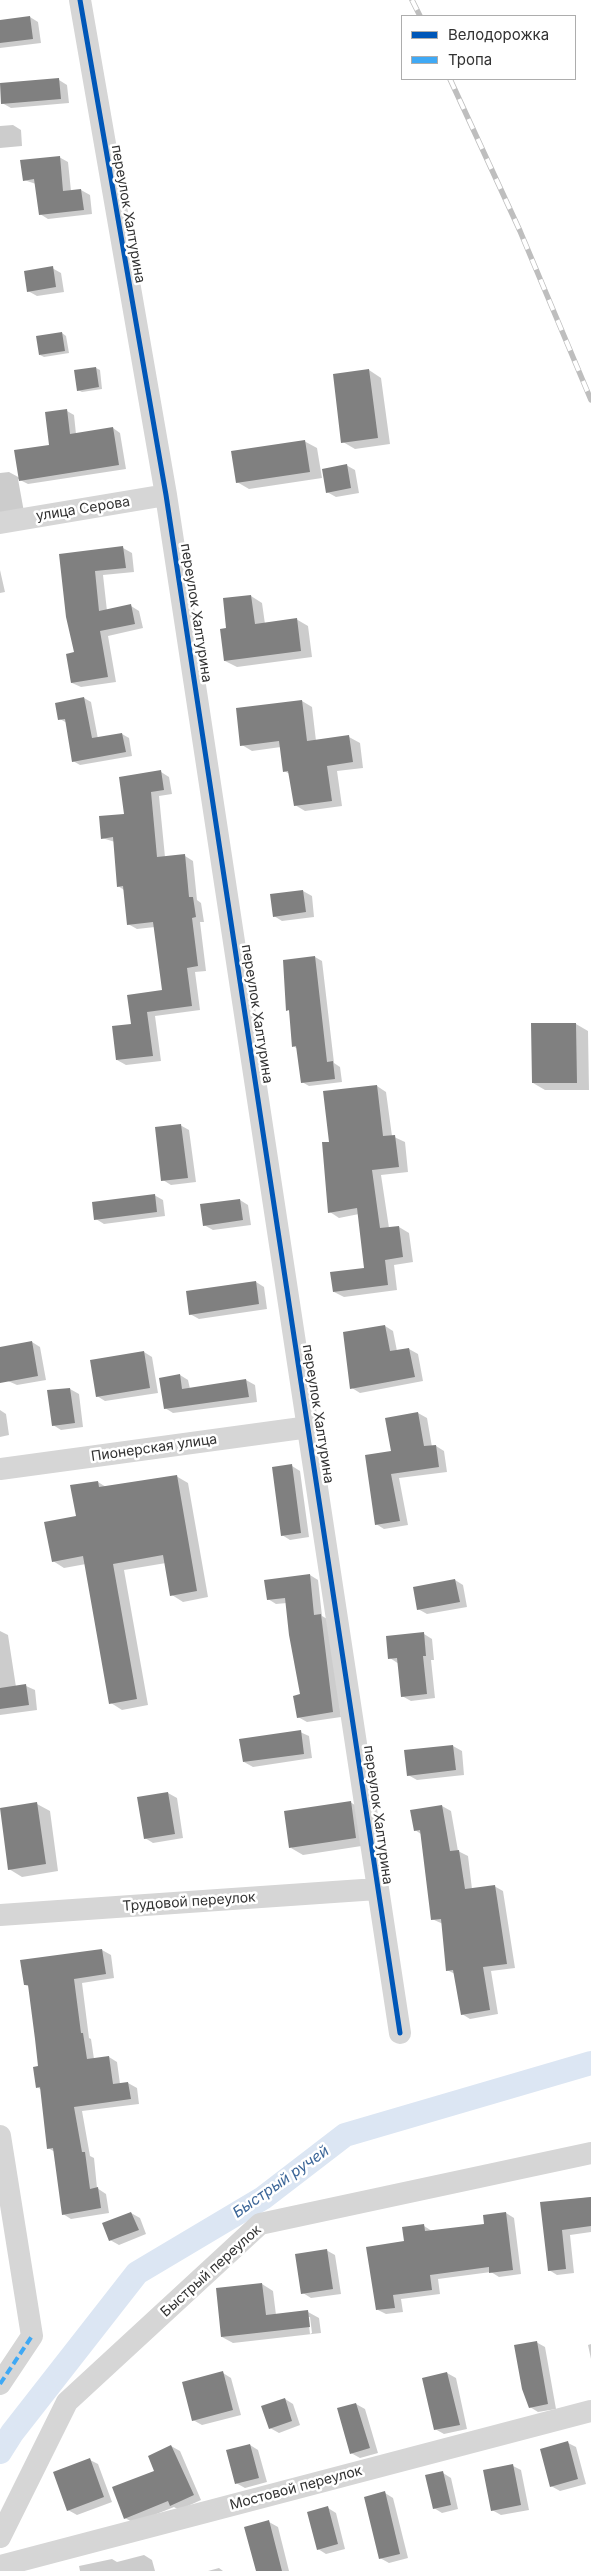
<!DOCTYPE html>
<meta charset="utf-8">
<style>
body{margin:0}
#map{position:relative;width:591px;height:2571px;overflow:hidden;background:#fff;font-family:Inter,sans-serif}
canvas{display:block}
.legend{position:absolute;left:401px;top:15px;width:175px;height:65px;box-sizing:border-box;background:#fff;border:1px solid #adadad;margin:0;padding:6px 9px;list-style:none;font-size:15px;color:#323232}
.legend li{display:flex;align-items:center;gap:10px;height:25px}
.legend b{width:25px;border:1px solid #adadad}
</style>
<div id="map">
<canvas width="591" height="2571"></canvas>
<ul class="legend">
<li><b style="height:6px;background:#0057b8"></b>Велодорожка</li>
<li><b style="height:6px;background:#3fa9f5"></b>Тропа</li>
</ul>
</div>
<script>
const ctx = document.querySelector('canvas').getContext('2d');
ctx.lineJoin = 'round';
function fill(path, color) {
  ctx.fillStyle = color;
  ctx.fill(path, 'evenodd');
}
function toPath(rows) {
  const path = new Path2D();
  for (const r of rows) {
    path.moveTo(r[0], r[1]);
    for (let i = 2; i < r.length; i += 2) path.lineTo(r[i], r[i + 1]);
  }
  return path;
}
function trace(path, color, width, dash) {
  ctx.strokeStyle = color;
  ctx.lineWidth = width;
  ctx.lineCap = dash ? 'butt' : 'round';
  ctx.setLineDash(dash || []);
  ctx.stroke(path);
}
function write(font, color, halo, rows, align = 'center') {
  ctx.font = font + ' Inter,sans-serif';
  ctx.lineWidth = 5;
  ctx.setLineDash([]);
  ctx.textBaseline = 'middle';
  ctx.strokeStyle = halo;
  ctx.fillStyle = color;
  for (const [text, x, y, turn = 0] of rows) {
    ctx.save();
    ctx.translate(x, y);
    ctx.rotate((+turn || 0) * Math.PI / 180);
    ctx.textAlign = isNaN(turn) ? turn : align;
    if (halo) ctx.strokeText(text, 0, 0);
    ctx.fillText(text, 0, 0);
    ctx.restore();
  }
}
fill(toPath([
 [30,17,38,22,41,43,0,48,0,21],
 [59,80,67,85,69,103,11,108,2,103],
 [13,125,21,130,22,146,0,148,0,126],
 [59,157,68,162,71,191,81,190,90,195,92,214,48,219,40,214,36,184,24,180],
 [52,268,61,273,64,292,37,296,28,291],
 [62,333,66,336,69,353,44,357,40,355],
 [96,368,100,370,102,389,82,392,78,390],
 [369,370,381,378,390,444,355,449,343,442],
 [67,411,74,415,76,434,113,428,120,433,126,469,28,484,18,479,24,512,0,516,0,473,9,472,20,478,50,446],
 [304,441,317,448,322,478,249,489,237,482],
 [346,465,355,470,359,493,336,497,327,492],
 [123,548,132,553,134,572,103,575,107,611,131,606,139,611,143,628,108,636,116,682,81,687,72,683,75,653,60,555],
 [0,570,5,592,0,593],
 [251,596,262,603,265,624,296,619,308,626,312,657,237,667,225,661,228,629],
 [84,698,91,702,98,739,122,734,129,738,132,756,80,765,73,761,67,723,60,719],
 [302,701,312,707,316,741,349,737,360,743,363,768,337,771,342,806,305,811,295,805,290,774,284,771,281,747,252,751,242,745],
 [161,772,169,777,172,794,159,796,165,857,185,856,193,861,197,900,201,903,204,922,200,922,206,971,195,972,200,1010,155,1016,161,1061,126,1065,117,1060,132,1025,163,991,155,927,137,929,128,924,124,890,118,886,115,842,102,838,126,815],
 [303,891,312,896,314,917,282,921,274,916,271,895],
 [315,957,322,961,334,1063,340,1067,342,1082,309,1086,302,1082,298,1049,293,1046,290,1011,288,1010],
 [576,1024,588,1031,589,1090,545,1090,533,1083],
 [377,1086,386,1092,392,1136,405,1142,408,1172,381,1175,389,1228,399,1227,409,1233,413,1262,394,1265,397,1290,344,1297,334,1292,366,1269,359,1214,339,1218,330,1212,331,1143],
 [180,1125,189,1130,196,1182,171,1185,163,1180],
 [154,1195,163,1200,165,1216,104,1224,96,1219],
 [240,1200,248,1205,251,1225,213,1230,204,1225],
 [256,1282,264,1287,267,1309,199,1319,190,1314],
 [385,1326,393,1331,397,1351,409,1349,418,1354,423,1381,360,1393,352,1388],
 [32,1342,40,1347,46,1380,17,1385,8,1381],
 [144,1352,152,1357,158,1393,105,1401,97,1396],
 [180,1375,188,1380,190,1389,246,1380,255,1385,257,1402,173,1413,165,1408],
 [70,1389,79,1394,83,1427,61,1430,53,1425],
 [0,1410,6,1414,9,1435,0,1437],
 [418,1413,427,1418,432,1447,436,1446,444,1451,447,1472,399,1478,408,1525,384,1529,376,1524,393,1452],
 [292,1466,300,1471,309,1537,290,1540,282,1535],
 [176,1476,188,1483,208,1597,183,1602,172,1595,166,1563,124,1570,148,1705,122,1710,111,1703,86,1564,64,1568,53,1561,98,1482,106,1487],
 [310,1575,318,1580,322,1616,329,1620,341,1717,307,1722,298,1717,301,1696,287,1603,276,1604,268,1599],
 [455,1580,463,1585,467,1607,427,1614,418,1609],
 [0,1631,8,1635,16,1687,26,1686,35,1690,37,1710,0,1715],
 [424,1634,432,1639,434,1660,431,1660,435,1698,411,1701,402,1696,399,1664,390,1658],
 [300,1732,309,1736,312,1758,253,1767,244,1762],
 [453,1746,462,1751,464,1775,417,1780,408,1775,406,1751],
 [168,1793,177,1798,183,1838,153,1843,145,1838],
 [350,1802,363,1810,368,1845,303,1855,291,1848],
 [37,1804,50,1811,58,1871,22,1877,9,1869],
 [442,1806,451,1811,458,1851,468,1856,472,1889,494,1886,503,1891,515,1968,491,1971,498,2014,470,2019,462,2014,455,1974,447,1970,443,1924,432,1919,421,1834,415,1830,412,1811],
 [102,1950,111,1955,114,1978,82,1983,89,2038,91,2039,94,2059,109,2057,117,2062,120,2084,128,2083,137,2088,139,2104,82,2111,90,2156,94,2158,97,2188,106,2194,109,2213,71,2219,63,2214,55,2152,48,2148,42,2090,37,2087,39,2067,30,1987,25,1985,22,1961],
 [591,2197,591,2232,570,2235,574,2273,557,2275,549,2270,542,2203],
 [131,2213,140,2218,146,2234,119,2245,110,2240],
 [506,2213,514,2218,521,2274,499,2277,491,2272,438,2279,440,2294,401,2299,403,2312,386,2314,378,2310,405,2242,424,2226,432,2231,485,2225],
 [326,2250,335,2255,341,2294,311,2298,303,2293],
 [262,2284,273,2291,276,2315,308,2312,319,2318,321,2333,233,2343,222,2337],
 [308,2317,310,2317,312,2333,310,2334],
 [536,2342,545,2347,556,2409,538,2412,530,2407],
 [591,2344,591,2359,588,2345],
 [223,2373,231,2378,241,2415,202,2425,193,2420],
 [447,2373,456,2378,467,2429,444,2434,435,2429],
 [285,2399,293,2404,300,2425,279,2433,270,2428],
 [356,2404,365,2409,378,2453,360,2458,351,2453],
 [568,2443,576,2447,586,2484,560,2491,551,2486],
 [250,2445,258,2450,267,2482,245,2488,236,2483],
 [171,2446,180,2451,201,2500,179,2510,174,2507,134,2523,125,2518],
 [90,2460,98,2464,112,2502,77,2515,68,2510],
 [513,2466,521,2470,529,2510,501,2515,492,2510],
 [443,2473,451,2478,458,2509,442,2513,434,2508],
 [385,2493,393,2498,408,2558,389,2563,380,2558],
 [328,2508,336,2513,345,2549,326,2554,318,2549],
 [269,2522,278,2527,289,2571,257,2571],
 [144,2555,152,2560,155,2571,80,2571,79,2566,112,2559,117,2562],
 [219,2568,223,2571,208,2571]
]), '#0003');
trace(toPath([
 [0,2452,12,2433,137,2273,263,2198,345,2135,591,2063]
]), '#dce6f3', 24);
fill(toPath([
 [30,16,33,39,0,43,0,20],
 [59,78,61,99,1,104,0,83],
 [60,156,63,191,81,189,84,210,39,215,34,179,23,181,20,160],
 [53,266,56,287,27,292,24,271],
 [62,332,65,351,39,355,36,336],
 [96,367,99,387,77,391,74,370],
 [369,369,378,438,341,443,333,374],
 [67,409,70,434,113,427,119,465,19,481,14,450,49,445,45,412],
 [305,440,310,472,236,483,231,451],
 [347,464,351,488,326,493,322,469],
 [123,546,126,568,95,571,99,611,131,604,135,624,100,631,108,677,71,683,66,654,74,652,66,617,59,554],
 [251,595,255,624,297,618,301,651,224,661,220,629,226,628,223,598],
 [84,697,92,738,122,733,126,752,72,762,65,719,58,720,55,703],
 [302,700,307,741,349,735,353,762,327,766,332,801,294,806,288,771,283,772,279,741,240,746,236,708],
 [161,770,164,790,151,792,157,857,185,854,189,897,193,897,196,917,192,918,198,966,187,968,192,1006,147,1012,153,1056,116,1060,112,1026,131,1024,127,995,162,990,153,922,127,925,123,886,117,887,113,837,101,839,99,816,124,814,119,777],
 [303,890,306,912,273,917,270,894],
 [315,956,327,1062,333,1061,335,1079,301,1083,296,1046,292,1047,289,1010,286,1011,283,960],
 [531,1023,576,1023,577,1083,532,1083],
 [377,1085,383,1136,395,1135,399,1167,372,1170,380,1228,399,1226,403,1257,385,1260,388,1285,333,1292,330,1272,364,1268,357,1208,328,1213,322,1142,329,1142,323,1091],
 [181,1124,188,1178,161,1181,155,1127],
 [155,1194,157,1212,94,1220,92,1202],
 [240,1199,243,1220,203,1226,200,1204],
 [256,1281,259,1304,189,1315,186,1291],
 [385,1325,390,1351,409,1348,415,1377,350,1389,343,1332],
 [32,1341,38,1376,0,1383,0,1347],
 [144,1351,150,1388,96,1397,90,1360],
 [180,1374,182,1389,246,1379,249,1397,164,1409,159,1378],
 [70,1388,75,1423,52,1426,47,1390],
 [418,1412,424,1446,436,1445,439,1467,391,1474,400,1521,375,1525,365,1455,391,1451,385,1418],
 [292,1464,301,1533,281,1536,272,1467],
 [177,1475,197,1591,170,1596,163,1555,113,1564,137,1699,109,1704,83,1556,52,1562,44,1522,76,1516,70,1485,98,1481,99,1487],
 [310,1574,314,1615,321,1614,333,1712,297,1718,293,1696,300,1694,289,1635,285,1598,267,1600,264,1580],
 [455,1579,460,1602,417,1610,413,1587],
 [424,1632,426,1656,423,1656,427,1694,401,1697,397,1658,388,1659,386,1636],
 [26,1684,29,1705,0,1709,0,1688],
 [301,1730,304,1754,243,1762,239,1739],
 [453,1745,456,1770,407,1776,404,1750],
 [168,1792,175,1834,144,1839,137,1797],
 [351,1801,356,1838,289,1848,284,1811],
 [37,1802,46,1864,8,1870,0,1808],
 [442,1805,450,1851,459,1850,465,1889,495,1885,507,1964,483,1967,490,2010,461,2015,453,1970,446,1971,441,1919,431,1920,420,1830,414,1831,410,1810],
 [102,1949,106,1974,74,1979,81,2033,83,2033,87,2059,109,2056,113,2084,128,2082,131,2099,74,2107,82,2152,85,2152,90,2189,98,2187,101,2208,62,2215,53,2148,47,2149,40,2087,36,2088,33,2067,38,2066,35,2039,28,1985,24,1985,20,1960],
 [591,2197,591,2226,562,2230,566,2269,548,2271,540,2202],
 [131,2212,139,2230,109,2241,102,2223],
 [506,2212,513,2270,489,2273,489,2267,430,2275,432,2290,393,2295,395,2308,376,2310,366,2247,404,2241,402,2227,424,2224,425,2231,484,2224,483,2215],
 [327,2249,333,2289,301,2294,295,2254],
 [262,2283,266,2315,308,2310,310,2327,221,2337,216,2288],
 [537,2341,548,2404,529,2408,522,2389,514,2345],
 [223,2371,233,2410,192,2421,182,2382],
 [447,2372,460,2425,434,2430,422,2378],
 [285,2398,292,2421,269,2429,261,2406],
 [356,2403,370,2448,350,2454,337,2408],
 [568,2441,578,2479,550,2487,540,2449],
 [250,2444,259,2478,235,2484,226,2450],
 [171,2445,194,2495,170,2506,168,2501,124,2519,112,2487,154,2471,148,2456],
 [90,2458,104,2497,67,2511,53,2472],
 [513,2464,521,2505,491,2511,483,2470],
 [443,2471,451,2505,433,2509,425,2475],
 [385,2491,400,2554,379,2559,364,2497],
 [328,2506,338,2544,317,2550,307,2512],
 [269,2520,282,2571,256,2571,244,2527]
]), '#808080');
trace(toPath([
 [80,0,166,495,400,2033],
 [0,523,166,495],
 [0,1469,309,1427],
 [0,1915,377,1889],
 [0,2136,32,2336,0,2384],
 [0,2537,67,2402,260,2224,591,2153],
 [0,2566,591,2411]
]), '#d6d6d6', 22);
const rail = toPath([
 [412,0,420,16],
 [450,79,520,231,591,400]
]);
trace(rail, '#bebebe', 5.5);
trace(rail, '#fff', 4, [11]);
trace(toPath([
 [0,2384,32,2336]
]), '#3fa9f5', 4, [8, 4]);
trace(toPath([
 [80,0,166,495,400,2033]
]), '#0057b8', 5);
write('14px', '#323232', '#fff', [
 ["переулок Халтурина",128,214,80],
 ["улица Серова",83,509,-9],
 ["переулок Халтурина",196,613,81],
 ["переулок Халтурина",257,1014,81],
 ["переулок Халтурина",318,1414,81],
 ["Пионерская улица",154,1448,-8],
 ["переулок Халтурина",378,1815,82],
 ["Трудовой переулок",189,1902,-4],
 ["Быстрый переулок",211,2271,-42],
 ["Мостовой переулок",296,2488,-15]
]);
write('italic 15px', '#3c6698', '#fff', [
 ["Быстрый ручей",281,2182,-35]
]);
</script>
